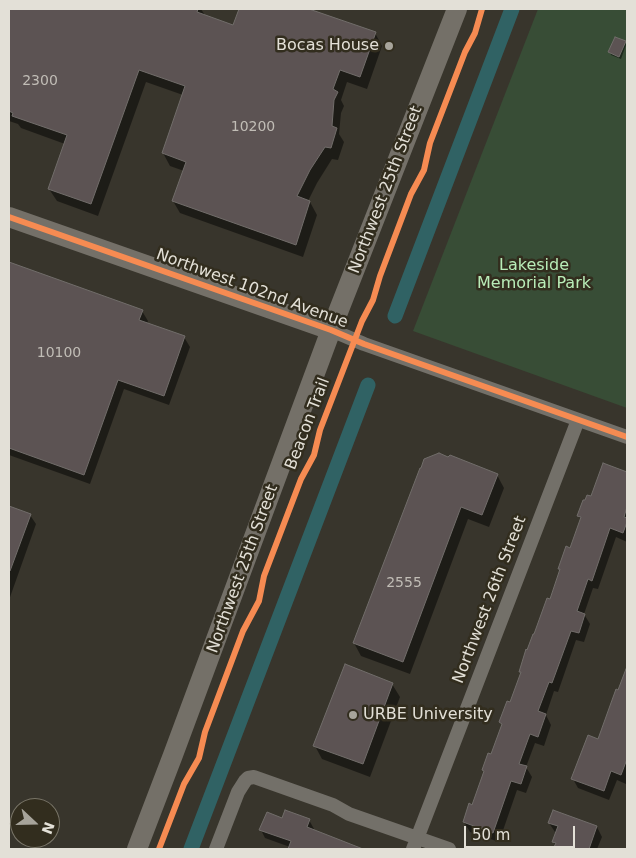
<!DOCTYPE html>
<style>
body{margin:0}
#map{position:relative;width:636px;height:858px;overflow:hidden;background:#38352c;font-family:"DejaVu Sans",sans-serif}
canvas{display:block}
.frame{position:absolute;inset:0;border:10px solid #e3e0d7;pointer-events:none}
.north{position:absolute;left:10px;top:798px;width:50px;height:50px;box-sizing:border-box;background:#322d1e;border:1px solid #797568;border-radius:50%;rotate:111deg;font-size:14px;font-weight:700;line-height:20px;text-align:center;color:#e3e0d7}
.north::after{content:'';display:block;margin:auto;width:18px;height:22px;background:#a7a49b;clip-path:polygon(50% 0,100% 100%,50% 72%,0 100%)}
.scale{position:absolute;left:464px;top:826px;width:111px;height:22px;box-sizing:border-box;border:2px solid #e3e0d7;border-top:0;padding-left:6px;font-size:15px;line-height:18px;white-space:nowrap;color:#e3e0d7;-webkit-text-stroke:4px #322d1e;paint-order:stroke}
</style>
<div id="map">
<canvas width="636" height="858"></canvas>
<div class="frame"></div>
<div class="north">N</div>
<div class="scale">50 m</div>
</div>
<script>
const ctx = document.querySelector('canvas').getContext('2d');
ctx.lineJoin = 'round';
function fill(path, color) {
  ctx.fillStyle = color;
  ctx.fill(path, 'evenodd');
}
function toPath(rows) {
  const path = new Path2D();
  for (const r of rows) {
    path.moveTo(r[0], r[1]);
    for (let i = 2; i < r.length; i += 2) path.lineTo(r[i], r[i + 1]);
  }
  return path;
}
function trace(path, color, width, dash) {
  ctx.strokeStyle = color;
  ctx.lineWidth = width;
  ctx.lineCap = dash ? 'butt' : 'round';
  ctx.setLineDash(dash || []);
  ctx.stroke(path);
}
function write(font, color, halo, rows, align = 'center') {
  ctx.font = font + ' "DejaVu Sans",sans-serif';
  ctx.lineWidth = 5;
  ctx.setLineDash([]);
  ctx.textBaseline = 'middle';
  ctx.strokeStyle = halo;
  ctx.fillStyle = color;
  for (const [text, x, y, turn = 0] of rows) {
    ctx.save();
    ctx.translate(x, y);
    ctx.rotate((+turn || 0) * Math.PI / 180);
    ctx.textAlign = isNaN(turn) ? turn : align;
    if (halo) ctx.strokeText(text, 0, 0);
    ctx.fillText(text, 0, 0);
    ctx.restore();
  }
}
fill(toPath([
 [538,9,627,9,627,408,413,331]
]), '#384d36');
fill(toPath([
 [9,9,201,9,206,17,234,27,240,9,305,9,375,33,382,46,367,89,347,82,341,100,344,106,341,113,339,134,344,142,338,160,332,159,317,183,308,201,310,202,317,215,303,257,180,213,173,201,184,171,170,166,163,153,183,95,146,82,98,216,57,201,49,189,65,144,21,128,18,124,9,121],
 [625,42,626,45,621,59,611,55,610,52],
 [9,264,142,311,148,321,147,324,184,337,190,347,169,405,124,389,90,484,9,455],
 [604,465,627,474,627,542,616,537,598,589,593,588,584,614,590,624,584,642,576,640,558,692,554,691,546,715,551,725,544,746,535,743,526,767,532,777,526,793,517,790,499,842,470,832,464,822,473,806,484,773,483,770,492,756,503,726,500,722,511,704,522,674,520,671,551,600,561,571,560,569,571,549,581,520,579,516,592,498],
 [420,469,497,475,504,488,489,527,468,519,410,674,361,656,354,643],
 [9,507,30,515,36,524,9,600],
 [627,670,627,781,626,784,617,780,609,800,578,788,573,779,599,740],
 [392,684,400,697,370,777,322,759,315,746],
 [554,811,597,827,602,837,597,849,555,849,556,846,553,841,557,833,555,832,549,823],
 [283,819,309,820,314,829,313,830,362,849,289,849,290,847,265,838,261,830]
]), '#0007');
trace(toPath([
 [395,316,512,9],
 [191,849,368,385]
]), '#306264', 15);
const building = toPath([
 [9,9,198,9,197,12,233,25,239,9,309,9,376,32,360,77,340,70,333,89,338,92,334,100,332,126,337,128,331,148,325,147,310,170,297,196,310,201,296,245,172,201,186,162,162,153,185,86,139,70,91,204,48,189,67,135,12,116,13,113,9,111,9,9],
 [615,37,626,41,619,57,608,52,615,37],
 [9,262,143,310,139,320,185,336,164,396,118,380,84,475,9,448,9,262],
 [439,453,448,457,450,455,498,474,482,515,461,507,403,662,353,643,420,468,421,468,424,459,439,453],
 [603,463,627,472,627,507,624,517,627,518,627,522,623,533,610,528,592,581,588,579,577,611,585,614,579,633,571,631,552,683,549,682,538,711,546,714,538,737,530,734,519,764,527,766,521,784,511,781,493,833,463,822,469,803,472,805,484,771,482,770,488,753,491,754,502,724,499,722,507,701,510,702,521,672,519,672,526,649,527,650,533,634,534,634,547,598,550,599,560,569,558,569,566,546,570,548,581,517,577,516,583,500,585,500,587,495,591,496,603,463],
 [9,506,31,514,10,571,9,571,9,506],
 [345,664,393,683,363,764,313,746,345,664],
 [626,669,627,669,627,759,621,775,611,771,604,791,571,779,588,735,598,739,616,689,618,690,626,669],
 [285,810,310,819,307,827,363,849,288,849,291,841,259,830,267,812,282,818,285,810],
 [553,810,597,826,589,849,553,849,556,843,552,842,558,826,548,823,553,810]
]);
fill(building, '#5c5353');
trace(building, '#716d6a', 1);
trace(toPath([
 [331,330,364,344,627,437],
 [216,849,238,792,245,781,248,778,254,777,333,805,349,814,449,849],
 [413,849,578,420]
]), '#737069', 14);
trace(toPath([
 [9,217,331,330],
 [137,849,173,755,331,330,457,9]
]), '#747068', 20);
trace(toPath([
 [9,217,331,330,364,344,627,437],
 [159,849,184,784,199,758,205,732,243,631,259,601,264,576,301,479,314,455,320,430,362,321,373,300,380,276,411,194,424,170,430,143,465,52,475,33,482,9]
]), '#f68b52', 6);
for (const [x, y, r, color] of [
 [389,46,5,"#a7a49b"],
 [353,715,5,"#a7a49b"]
]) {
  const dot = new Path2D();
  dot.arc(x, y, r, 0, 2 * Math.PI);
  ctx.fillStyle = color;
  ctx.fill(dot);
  trace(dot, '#322d1e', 2);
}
write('14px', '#c1bdb6', null, [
 ["2300",40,81],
 ["10200",253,127],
 ["10100",59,353],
 ["2555",404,583]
]);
write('16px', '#e3e0d7', '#322d1e', [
 ["Bocas House",379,46],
 ["URBE University",363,715,"left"]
], 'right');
write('16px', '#e3e0d7', '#322d1e', [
 ["Northwest 25th Street",386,190,-69],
 ["Northwest 102nd Avenue",252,289,20],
 ["Beacon Trail",308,424,-69],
 ["Northwest 25th Street",243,569,-70],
 ["Northwest 26th Street",490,600,-69]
]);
write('16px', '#b9edb8', '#322d1e', [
 ["Lakeside",534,266],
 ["Memorial Park",534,284]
]);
</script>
